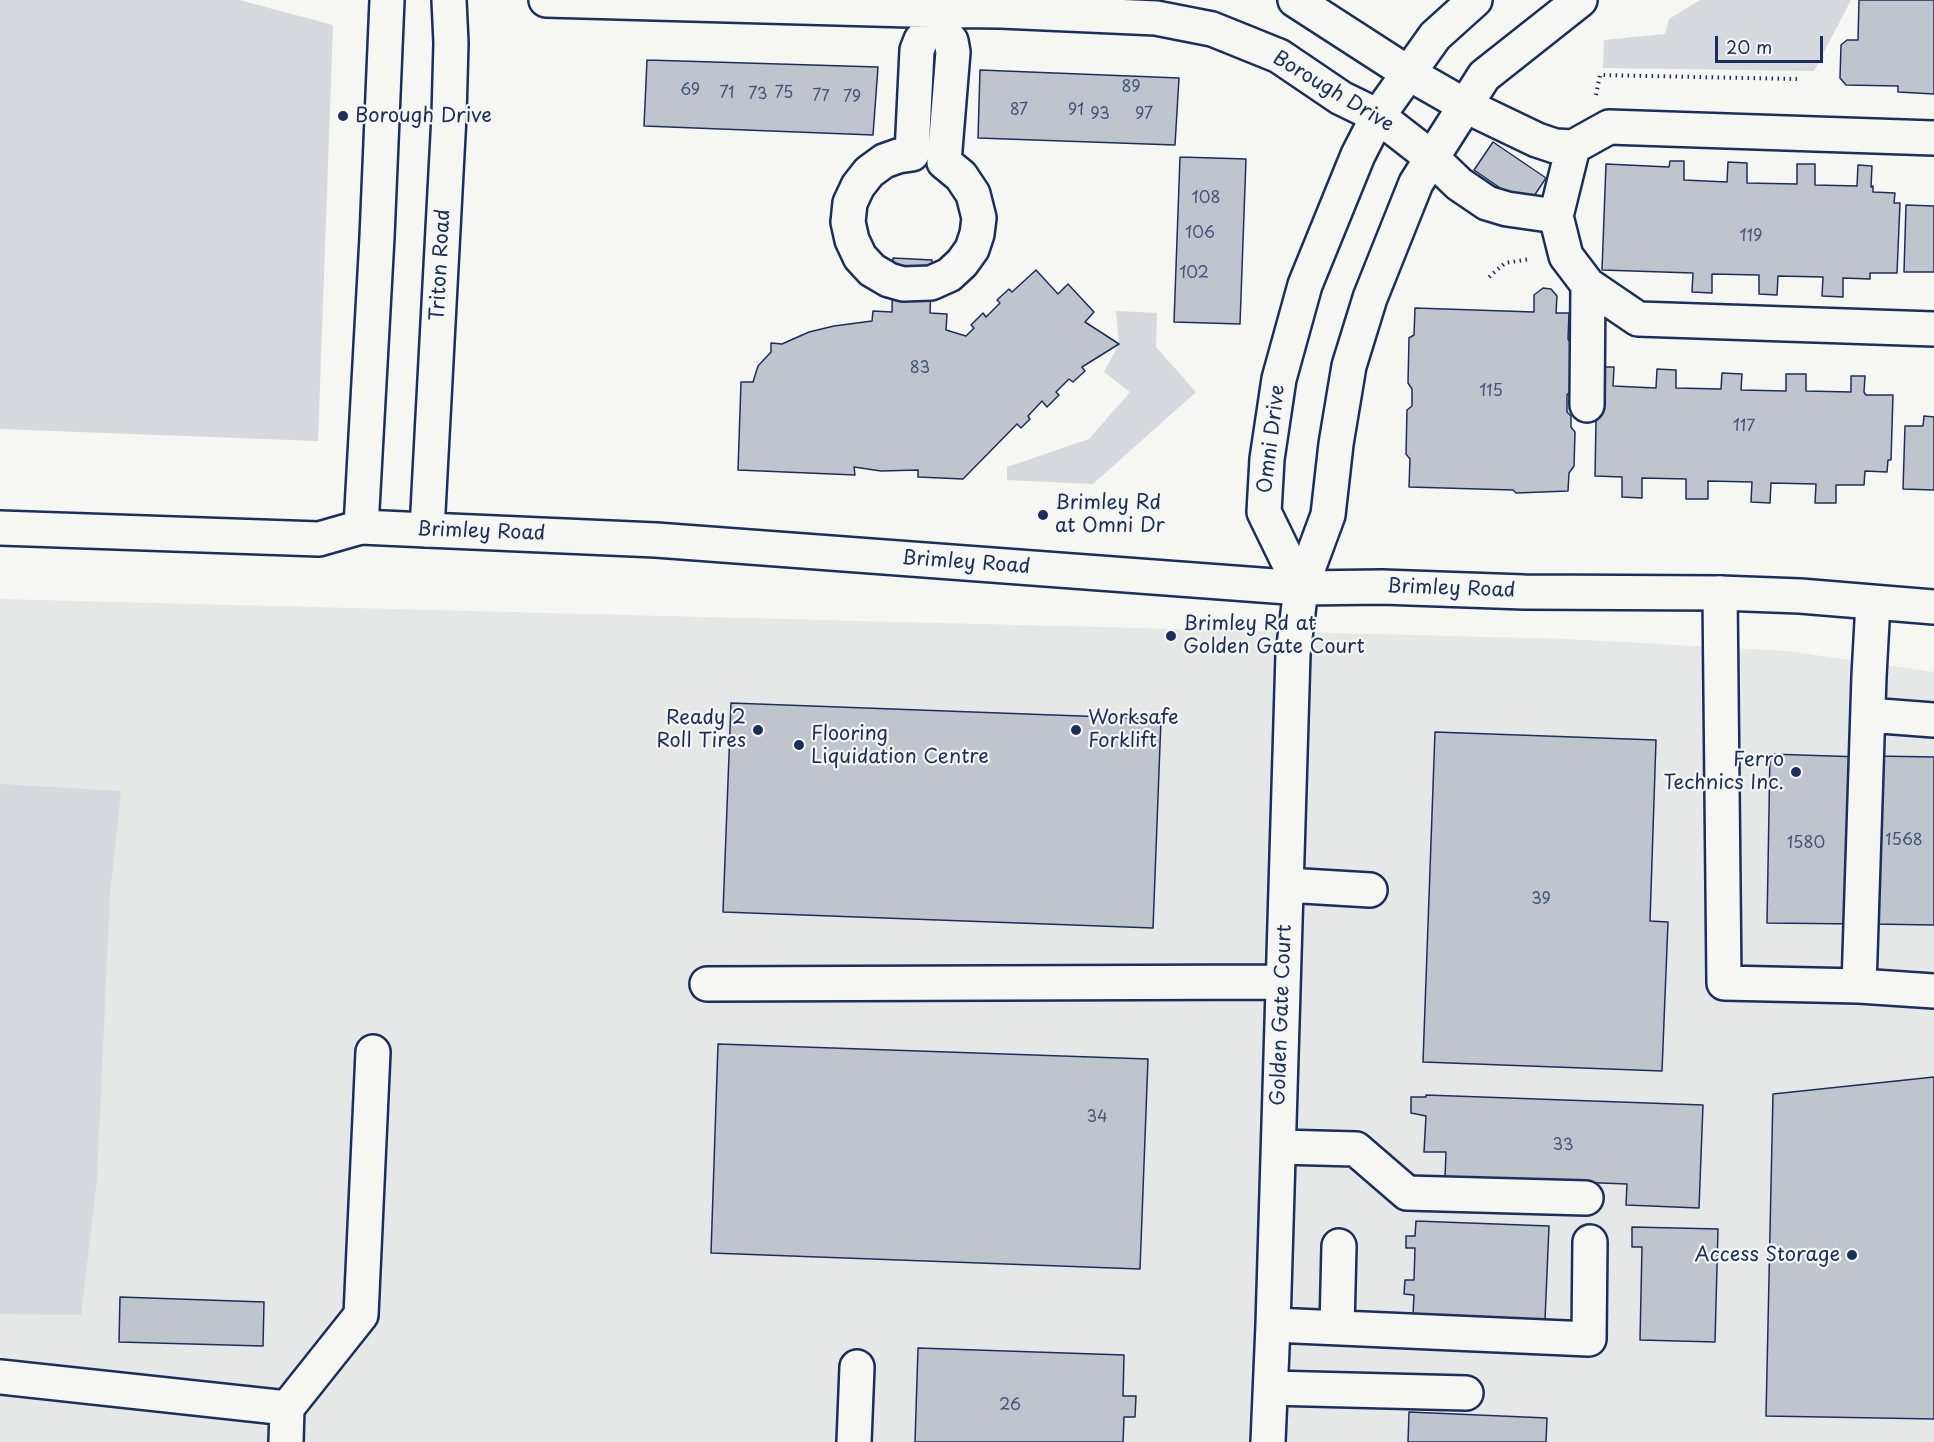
<!DOCTYPE html>
<style>
body{margin:0}
#map{position:relative;width:1934px;height:1442px;overflow:hidden;background:#f6f6f2;font-family:"Playpen Sans",sans-serif}
canvas{display:block}
.scale{position:absolute;left:1715px;top:36px;width:108px;height:27px;box-sizing:border-box;border:3px solid #1b2f5e;border-top:0;padding-left:8px;font-size:18px;line-height:21px;white-space:nowrap;color:#1b2f5e;-webkit-text-stroke:4px #f6f6f2;paint-order:stroke}
</style>
<div id="map">
<canvas width="1934" height="1442"></canvas>
<div class="scale">20 m</div>
</div>
<script>
const ctx = document.querySelector('canvas').getContext('2d');
ctx.lineJoin = 'round';
function fill(path, color) {
  ctx.fillStyle = color;
  ctx.fill(path, 'evenodd');
}
function toPath(rows) {
  const path = new Path2D();
  for (const r of rows) {
    path.moveTo(r[0], r[1]);
    for (let i = 2; i < r.length; i += 2) path.lineTo(r[i], r[i + 1]);
  }
  return path;
}
function trace(path, color, width, dash) {
  ctx.strokeStyle = color;
  ctx.lineWidth = width;
  ctx.lineCap = dash ? 'butt' : 'round';
  ctx.setLineDash(dash || []);
  ctx.stroke(path);
}
function write(font, color, halo, rows, align = 'center') {
  ctx.font = font + ' "Playpen Sans",sans-serif';
  ctx.lineWidth = 4.5;
  ctx.setLineDash([]);
  ctx.textBaseline = 'middle';
  ctx.strokeStyle = halo;
  ctx.fillStyle = color;
  for (const [text, x, y, turn = 0] of rows) {
    ctx.save();
    ctx.translate(x, y);
    ctx.rotate((+turn || 0) * Math.PI / 180);
    ctx.textAlign = isNaN(turn) ? turn : align;
    if (halo) ctx.strokeText(text, 0, 0);
    ctx.fillText(text, 0, 0);
    ctx.restore();
  }
}
fill(toPath([
 [0,599,1567,639,1787,651,1934,672,1934,1442,0,1442]
]), '#e6e7e7');
fill(toPath([
 [0,0,239,0,333,25,318,441,0,429],
 [1700,0,1851,0,1814,71,1603,68,1604,40,1665,34,1669,19],
 [1116,311,1157,313,1156,347,1196,392,1093,484,1007,480,1007,467,1089,439,1130,392,1104,372,1119,344],
 [0,784,121,791,110,895,97,1179,81,1315,0,1314]
]), '#d6d9dd');
const building = toPath([
 [1859,0,1934,0,1934,94,1898,92,1898,86,1846,85,1840,78,1841,45,1847,40,1858,40,1859,0],
 [647,60,878,67,873,135,644,126,647,60],
 [980,70,1179,78,1175,145,978,138,980,70],
 [1493,142,1546,178,1534,196,1509,194,1474,170,1493,142],
 [1180,157,1246,159,1240,324,1174,322,1180,157],
 [1670,161,1684,161,1684,180,1727,182,1728,162,1747,163,1747,183,1797,184,1797,164,1815,164,1815,185,1857,186,1858,165,1872,166,1871,187,1873,186,1873,192,1895,193,1894,203,1900,203,1897,273,1870,273,1870,279,1843,278,1843,297,1822,296,1823,277,1778,276,1777,295,1759,294,1759,275,1712,274,1712,293,1692,292,1693,273,1602,270,1606,164,1669,167,1670,161],
 [1906,205,1934,206,1934,272,1904,272,1906,205],
 [893,258,932,260,930,313,947,314,946,330,966,336,974,328,971,325,983,313,986,317,1000,303,997,300,1009,289,1012,292,1036,270,1058,294,1068,284,1094,312,1085,322,1119,344,1082,367,1085,371,1073,382,1069,379,1056,392,1059,395,1047,407,1042,401,1028,416,1030,419,1021,428,1017,424,963,479,918,477,918,470,881,471,854,467,855,475,738,470,741,382,753,382,758,366,771,352,771,343,782,344,809,332,834,326,872,321,873,311,892,312,893,258],
 [1543,288,1551,289,1557,296,1556,313,1569,313,1568,339,1573,346,1572,389,1567,395,1567,412,1571,416,1571,427,1575,432,1574,466,1569,473,1568,491,1516,493,1513,490,1409,487,1410,459,1406,454,1407,410,1412,406,1412,389,1408,383,1409,338,1414,335,1415,308,1534,312,1534,295,1543,288],
 [1597,367,1614,367,1613,386,1656,388,1657,369,1676,370,1676,388,1721,389,1722,373,1742,374,1741,390,1786,391,1786,374,1806,374,1806,391,1851,392,1851,376,1865,376,1864,392,1866,395,1893,395,1891,460,1888,460,1887,472,1865,471,1864,485,1836,485,1836,503,1815,503,1816,484,1771,483,1770,503,1751,502,1752,482,1708,481,1708,499,1686,499,1686,479,1642,478,1642,498,1622,497,1622,477,1595,476,1597,367],
 [1924,416,1934,417,1934,490,1903,489,1905,426,1923,426,1924,416],
 [731,703,1161,719,1153,928,723,912,731,703],
 [1435,732,1656,740,1650,921,1668,922,1662,1071,1423,1062,1435,732],
 [1770,754,1861,757,1858,924,1767,923,1770,754],
 [1875,756,1934,757,1934,925,1871,924,1875,756],
 [718,1044,1148,1059,1140,1269,711,1253,718,1044],
 [1934,1077,1934,1419,1766,1416,1773,1094,1934,1077],
 [1426,1095,1703,1105,1699,1208,1626,1205,1627,1184,1445,1177,1446,1152,1424,1152,1426,1116,1411,1113,1411,1097,1426,1097,1426,1095],
 [1416,1221,1549,1226,1545,1320,1413,1315,1414,1295,1404,1294,1405,1280,1414,1280,1415,1248,1406,1248,1406,1236,1415,1236,1416,1221],
 [1632,1227,1718,1229,1715,1342,1640,1340,1642,1247,1632,1247,1632,1227],
 [120,1297,264,1302,263,1346,119,1342,120,1297],
 [918,1348,1124,1355,1123,1396,1136,1396,1135,1417,1124,1417,1123,1442,915,1442,918,1348],
 [1409,1412,1547,1418,1546,1442,1408,1442,1409,1412]
]);
fill(building, '#c0c4cd');
trace(building, '#1b2f5e', 1.5);
const minor = toPath([
 [546,0,910,10,1001,11,1156,18,1212,29,1279,56,1341,98,1378,116,1432,158,1459,184,1487,203,1507,209,1556,216],
 [1295,0,1408,73,1464,105,1537,140,1555,146,1573,147],
 [936,22,951,41,953,52,944,162,961,176,973,194,979,218,977,234,972,249,962,263,949,275,931,283,903,284,889,280,872,270,860,257,852,240,848,222,850,203,858,186,869,172,884,161,898,156,912,154,917,50,921,40,936,22,937,0],
 [1934,138,1609,127,1573,147,1556,216,1566,256,1588,285,1638,319,1934,329],
 [1587,405,1588,285],
 [361,527,377,237,387,0],
 [427,530,449,116,451,43,449,0],
 [1301,588,1264,512,1267,459,1279,379,1305,285,1358,155,1378,116,1435,36,1475,0],
 [1720,593,1724,983,1859,986,1934,991],
 [1868,715,1934,720],
 [1286,885,1370,890],
 [707,984,1283,982],
 [1859,986,1869,676,1873,603],
 [1279,1147,1356,1149,1407,1193,1586,1198],
 [1273,1325,1589,1339,1590,1242],
 [1337,1327,1339,1246],
 [0,1377,287,1408,286,1442],
 [1271,1388,1466,1393],
 [287,1408,361,1315,373,1052],
 [854,1442,857,1367],
 [1268,1442,1273,1325,1293,654,1301,588,1328,515,1336,444,1349,366,1370,298,1416,183,1484,76,1580,0]
]);
const major = toPath([
 [0,528,319,539,361,527,427,530,656,540,1301,588,1382,587,1524,592,1720,593,1800,596,1934,607]
]);
trace(minor, '#1b2f5e', 38);
trace(major, '#1b2f5e', 38);
trace(toPath([
 [1596,95,1600,75,1797,79],
 [1489,277,1505,263,1530,259]
]), '#1b2f5e', 4, [1.5, 4.5]);
trace(minor, '#f6f6f2', 33);
trace(major, '#f6f6f2', 33);
for (const [x, y, r, color] of [
 [343,116,6,"#1b2f5e"],
 [1043,515,6,"#1b2f5e"],
 [1171,636,6,"#1b2f5e"],
 [758,730,6,"#1b2f5e"],
 [1076,730,6,"#1b2f5e"],
 [799,745,6,"#1b2f5e"],
 [1796,772,6,"#1b2f5e"],
 [1852,1255,6,"#1b2f5e"]
]) {
  const dot = new Path2D();
  dot.arc(x, y, r, 0, 2 * Math.PI);
  ctx.fillStyle = color;
  ctx.fill(dot);
  trace(dot, '#f6f6f2', 2);
}
write('16px', '#44547a', null, [
 ["89",1131,88],
 ["69",690,91],
 ["71",727,94],
 ["75",784,94],
 ["73",758,95],
 ["77",821,97],
 ["79",852,98],
 ["87",1019,111],
 ["91",1076,111],
 ["93",1100,115],
 ["97",1144,115],
 ["108",1206,199],
 ["106",1200,234],
 ["119",1751,237],
 ["102",1194,274],
 ["83",920,369],
 ["115",1491,392],
 ["117",1744,427],
 ["1568",1904,841],
 ["1580",1806,844],
 ["39",1541,900],
 ["34",1097,1118],
 ["33",1563,1146],
 ["26",1010,1406]
]);
write('20px', '#1b2f5e', '#f6f6f2', [
 ["Borough Drive",1333,92,31],
 ["Triton Road",441,265,-87],
 ["Omni Drive",1272,439,-83],
 ["Brimley Road",481,532,2],
 ["Brimley Road",966,563,4],
 ["Brimley Road",1451,589,2],
 ["Golden Gate Court",1282,1015,-88]
]);
write('20px', '#1b2f5e', '#f6f6f2', [
 ["Borough Drive",355,116],
 ["Brimley Rd",1055,503],
 ["at Omni Dr",1055,526],
 ["Brimley Rd at",1183,624],
 ["Golden Gate Court",1183,647],
 ["Ready 2",746,718,"right"],
 ["Roll Tires",746,741,"right"],
 ["Worksafe",1088,718],
 ["Forklift",1088,741],
 ["Flooring",811,734],
 ["Liquidation Centre",811,757],
 ["Ferro",1784,760,"right"],
 ["Technics Inc.",1784,783,"right"],
 ["Access Storage",1840,1255,"right"]
], 'left');
</script>
